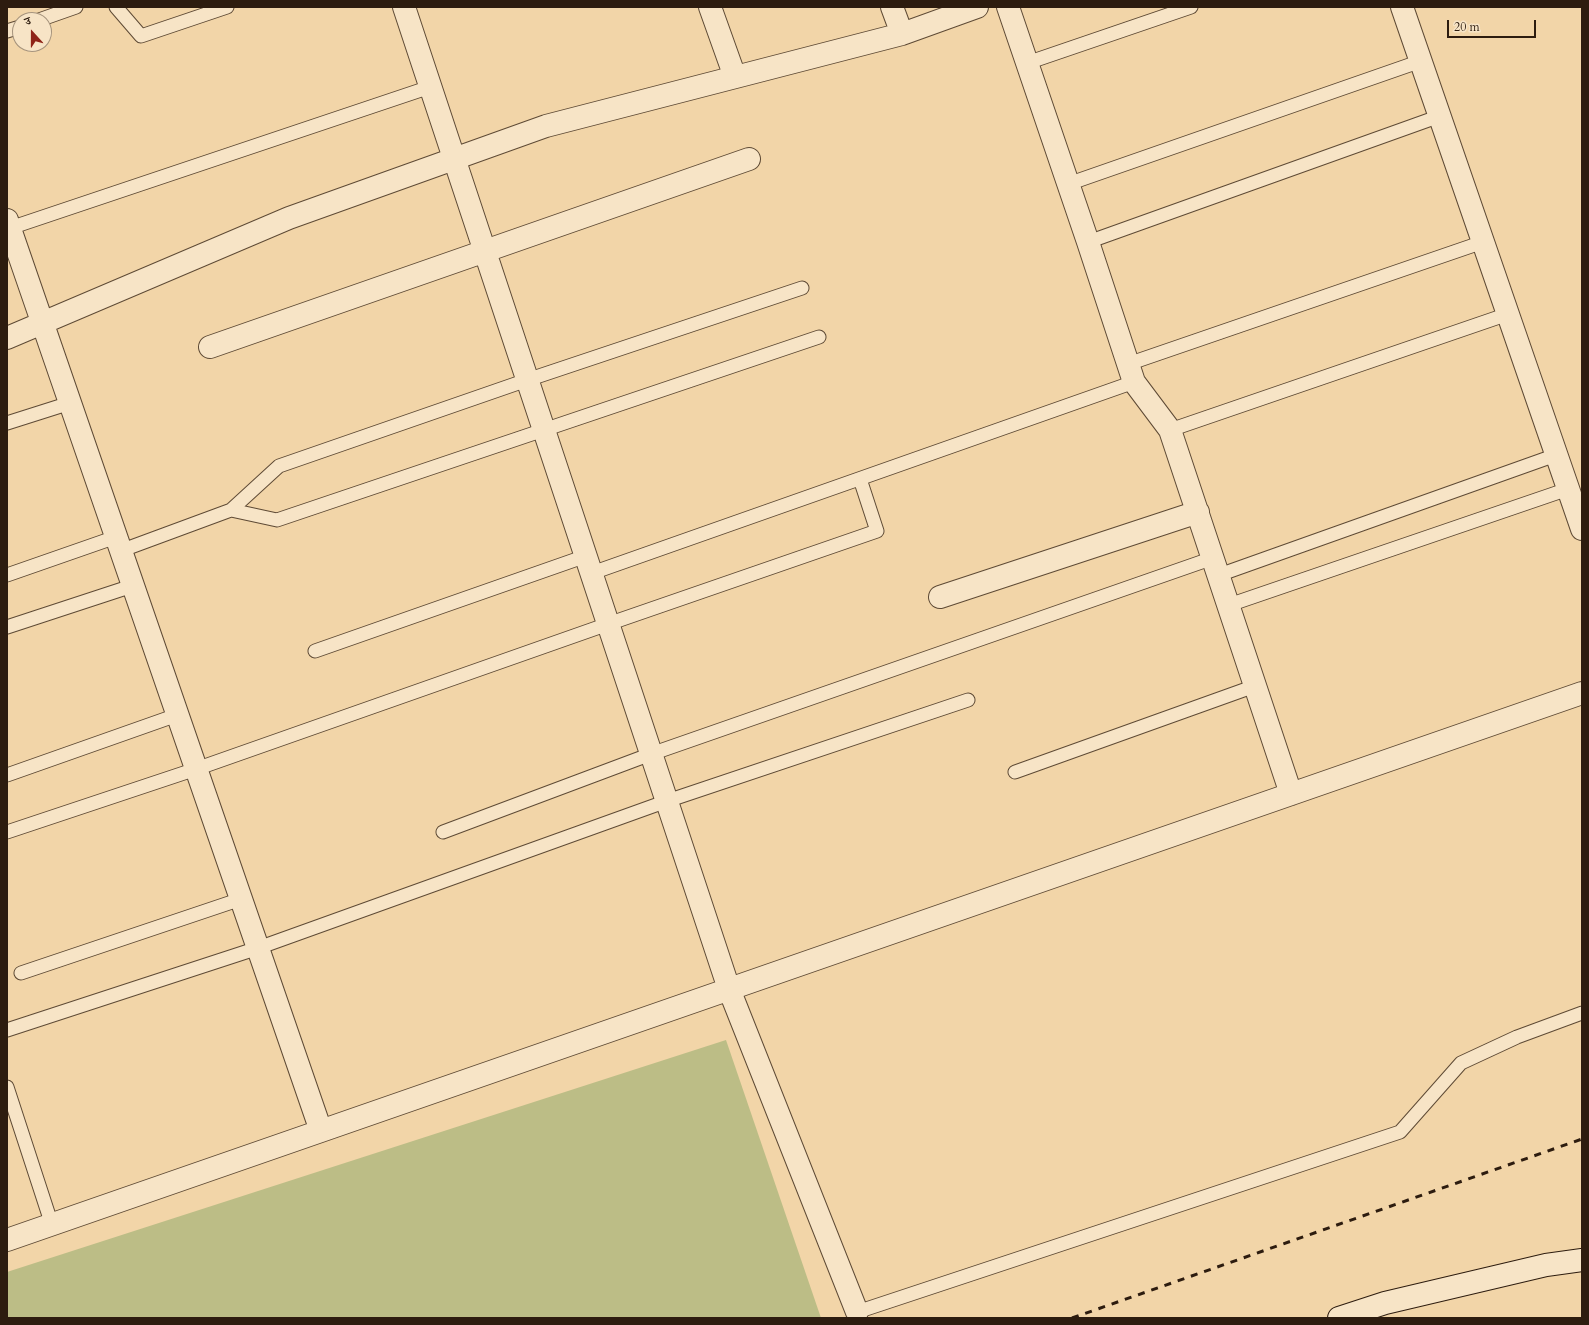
<!DOCTYPE html>
<meta charset="utf-8">
<style>
body{margin:0}
#map{position:relative;width:1589px;height:1325px;overflow:hidden;background:#f2d5a8;font-family:Cardo,"Noto Serif Devanagari",serif}
canvas{display:block}
.frame{position:absolute;inset:0;border:8px solid #2d1c0f;pointer-events:none}
.north{position:absolute;left:12px;top:12px;width:40px;height:40px;box-sizing:border-box;background:#f7e4c6;border:1px solid #a6947d;border-radius:50%;rotate:339deg;font-size:11px;font-weight:700;line-height:16px;text-align:center;color:#2d1c0f}
.north::after{content:'';display:block;margin:auto;width:14px;height:18px;background:#8f2418;clip-path:polygon(50% 0,100% 100%,50% 72%,0 100%)}
.scale{position:absolute;left:1447px;top:20px;width:89px;height:18px;box-sizing:border-box;border:2px solid #2d1c0f;border-top:0;padding-left:5px;font-size:12px;line-height:14px;white-space:nowrap;color:#2d1c0f;-webkit-text-stroke:3px #f7e4c6;paint-order:stroke}
</style>
<div id="map">
<canvas width="1589" height="1325"></canvas>
<div class="frame"></div>
<div class="north">उ</div>
<div class="scale">20 m</div>
</div>
<script>
const ctx = document.querySelector('canvas').getContext('2d');
ctx.lineJoin = 'round';
function fill(path, color) {
  ctx.fillStyle = color;
  ctx.fill(path, 'evenodd');
}
function toPath(rows) {
  const path = new Path2D();
  for (const r of rows) {
    path.moveTo(r[0], r[1]);
    for (let i = 2; i < r.length; i += 2) path.lineTo(r[i], r[i + 1]);
  }
  return path;
}
function trace(path, color, width, dash) {
  ctx.strokeStyle = color;
  ctx.lineWidth = width;
  ctx.lineCap = dash ? 'butt' : 'round';
  ctx.setLineDash(dash || []);
  ctx.stroke(path);
}
fill(toPath([
 [726,1040,821,1318,7,1318,7,1272]
]), '#bcbd86');
const service = toPath([
 [116,7,141,36,227,7],
 [39,20,76,7],
 [7,31,20,27],
 [1027,63,1191,7],
 [1068,184,1421,61],
 [10,228,430,87],
 [1088,242,1440,116],
 [1128,364,1483,242],
 [7,423,70,403],
 [1170,430,1508,314],
 [231,510,277,520,819,337],
 [120,551,231,510,279,466,527,380,802,288],
 [592,573,1134,382],
 [7,575,116,537],
 [1219,575,1556,455],
 [1229,605,1568,489],
 [7,627,132,586],
 [315,651,586,556],
 [1015,772,1255,686],
 [7,775,177,715],
 [7,832,196,769,608,624,877,531,860,479],
 [443,832,651,754,1213,558],
 [21,973,241,899],
 [7,1030,258,948,667,801,968,700],
 [7,1087,52,1225],
 [857,1312,1400,1132,1461,1063,1517,1037,1582,1013]
]);
const minor = toPath([
 [404,7,729,989,857,1312],
 [710,7,735,77],
 [892,7,902,34],
 [1008,7,1088,242,1134,382,1170,430,1291,794],
 [1402,7,1582,529],
 [7,220,321,1131],
 [7,338,289,218,546,126,902,34,977,7],
 [210,347,749,159],
 [940,597,1198,512],
 [7,1240,1582,693]
]);
const secondary = toPath([
 [1339,1318,1385,1303,1546,1265,1582,1260]
]);
trace(service, '#5e4a35', 15);
trace(minor, '#5e4a35', 24);
trace(secondary, '#2d1c0f', 24);
trace(service, '#f7e4c6', 13);
trace(minor, '#f7e4c6', 22);
trace(secondary, '#f7e4c6', 22);
trace(toPath([
 [1072,1318,1582,1139]
]), '#2d1c0f', 3, [7, 7]);
</script>
